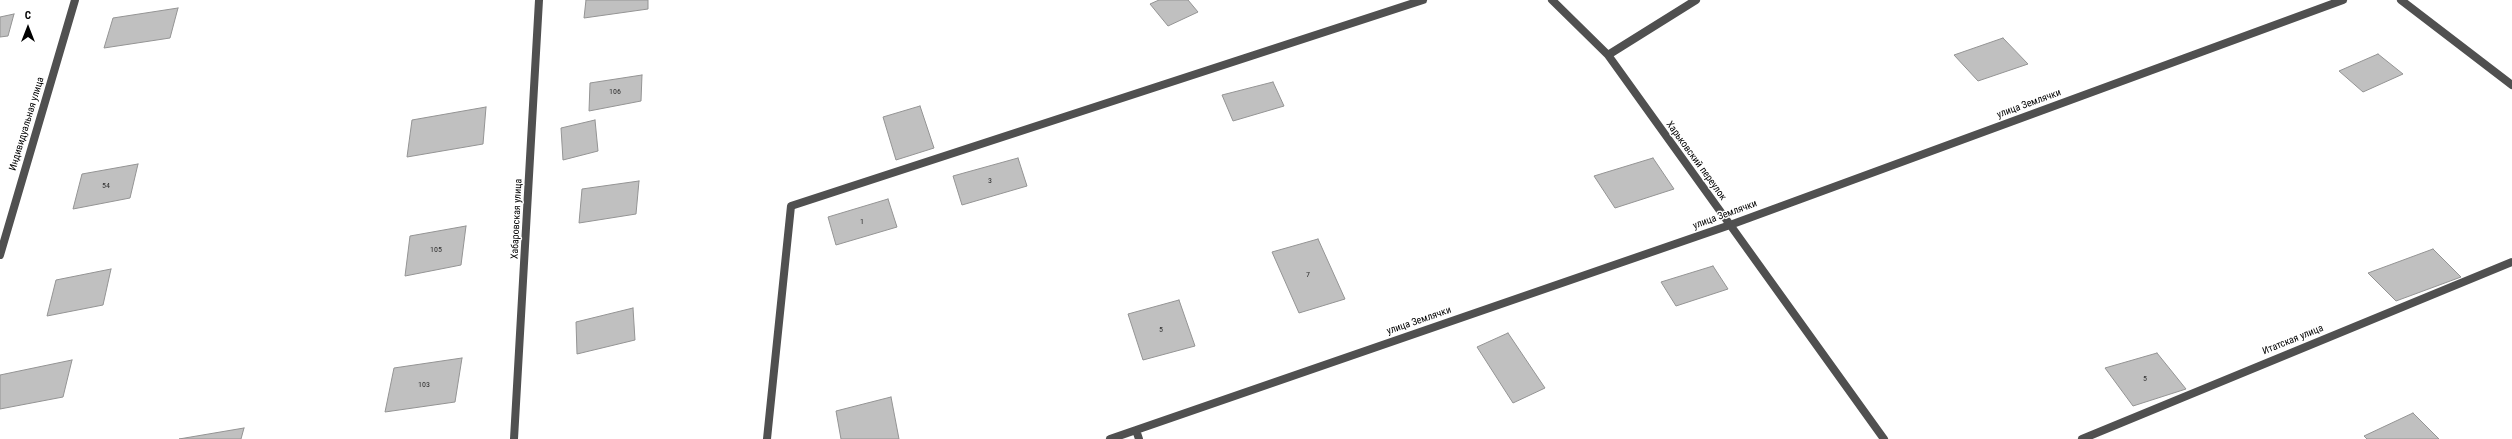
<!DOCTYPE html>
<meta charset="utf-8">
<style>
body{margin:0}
#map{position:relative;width:2512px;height:439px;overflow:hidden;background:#fff;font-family:"Roboto Condensed",sans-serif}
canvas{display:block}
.north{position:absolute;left:8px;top:8px;width:40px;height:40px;-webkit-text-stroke:3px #fff;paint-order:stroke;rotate:0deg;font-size:11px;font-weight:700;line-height:16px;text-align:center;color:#000}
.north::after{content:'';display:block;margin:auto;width:14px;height:18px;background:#000;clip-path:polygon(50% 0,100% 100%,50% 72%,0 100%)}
</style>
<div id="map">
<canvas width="2512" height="439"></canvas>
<div class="north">С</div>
</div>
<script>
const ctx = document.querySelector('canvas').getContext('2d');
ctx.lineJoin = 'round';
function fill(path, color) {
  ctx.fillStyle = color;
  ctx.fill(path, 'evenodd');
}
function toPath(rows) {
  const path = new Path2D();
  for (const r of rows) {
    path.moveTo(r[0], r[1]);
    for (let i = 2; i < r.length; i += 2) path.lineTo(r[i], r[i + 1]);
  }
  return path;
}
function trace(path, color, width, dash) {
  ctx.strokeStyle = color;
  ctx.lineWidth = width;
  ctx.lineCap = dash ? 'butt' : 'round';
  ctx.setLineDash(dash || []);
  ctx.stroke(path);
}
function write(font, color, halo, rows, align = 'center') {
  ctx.font = font + ' "Roboto Condensed",sans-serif';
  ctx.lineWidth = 3;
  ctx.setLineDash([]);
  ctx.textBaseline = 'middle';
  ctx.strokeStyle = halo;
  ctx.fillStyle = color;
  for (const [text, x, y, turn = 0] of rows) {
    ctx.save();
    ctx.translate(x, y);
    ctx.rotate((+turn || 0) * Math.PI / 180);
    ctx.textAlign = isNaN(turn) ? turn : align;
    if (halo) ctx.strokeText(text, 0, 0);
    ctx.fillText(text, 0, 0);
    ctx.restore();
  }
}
const building = toPath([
 [586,0,648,0,648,9,584,18,586,0],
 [1159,0,1188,0,1198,12,1168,26,1150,4,1159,0],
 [178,8,170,38,104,48,113,18,178,8],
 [14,14,8,36,0,37,0,17,14,14],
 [2003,38,2028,64,1978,81,1954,55,2003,38],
 [2378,54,2403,74,2363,92,2339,71,2378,54],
 [642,75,641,101,589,111,590,83,642,75],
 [1273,82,1284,106,1233,121,1222,95,1273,82],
 [920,106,934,148,896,160,883,117,920,106],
 [486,107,483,144,407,157,412,120,486,107],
 [595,120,598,151,563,160,561,128,595,120],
 [1018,158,1027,186,962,205,953,176,1018,158],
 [1653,158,1674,189,1615,208,1594,176,1653,158],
 [138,164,130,198,73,209,82,174,138,164],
 [639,181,636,214,579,223,582,189,639,181],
 [888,199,897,227,836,245,828,217,888,199],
 [466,226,461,265,405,276,410,236,466,226],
 [1318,239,1345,299,1299,313,1272,252,1318,239],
 [2433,249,2461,277,2396,301,2368,273,2433,249],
 [1713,266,1728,289,1676,306,1661,282,1713,266],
 [111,269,103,305,47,316,56,280,111,269],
 [1179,300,1195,346,1143,360,1128,314,1179,300],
 [633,308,635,340,577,354,576,322,633,308],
 [1508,333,1545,388,1513,403,1477,347,1508,333],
 [2157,353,2186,389,2133,406,2105,368,2157,353],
 [462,358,455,402,385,412,394,368,462,358],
 [72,360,63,397,0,409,0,375,72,360],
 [891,397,899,439,841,439,836,411,891,397],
 [2413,413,2439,439,2367,439,2364,436,2413,413],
 [244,428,241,439,179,439,244,428]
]);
fill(building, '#c0c0c0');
trace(building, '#949494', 1);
trace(toPath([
 [1552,0,1608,55,1884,439],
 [2401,0,2512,85],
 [1608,55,1696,0],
 [0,255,75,0],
 [1136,430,1139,439],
 [514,439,539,0],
 [767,439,791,206,1423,0],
 [1110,439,1730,225,2343,0],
 [2082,439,2512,262]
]), '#505050', 8);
write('8px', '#303030', null, [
 ["106",615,92],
 ["3",990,181],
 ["54",106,186],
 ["1",862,222],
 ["105",436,250],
 ["7",1308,275],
 ["5",1161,330],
 ["5",2145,379],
 ["103",424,385]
]);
write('10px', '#000', '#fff', [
 ["улица Землячки",2029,104,-20],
 ["Индивидуальная улица",27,124,-73],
 ["Харьковский переулок",1696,161,54],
 ["улица Землячки",1725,215,-20],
 ["Хабаровская улица",517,219,-87],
 ["улица Землячки",1419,321,-19],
 ["Итатская улица",2293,340,-22]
]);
</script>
